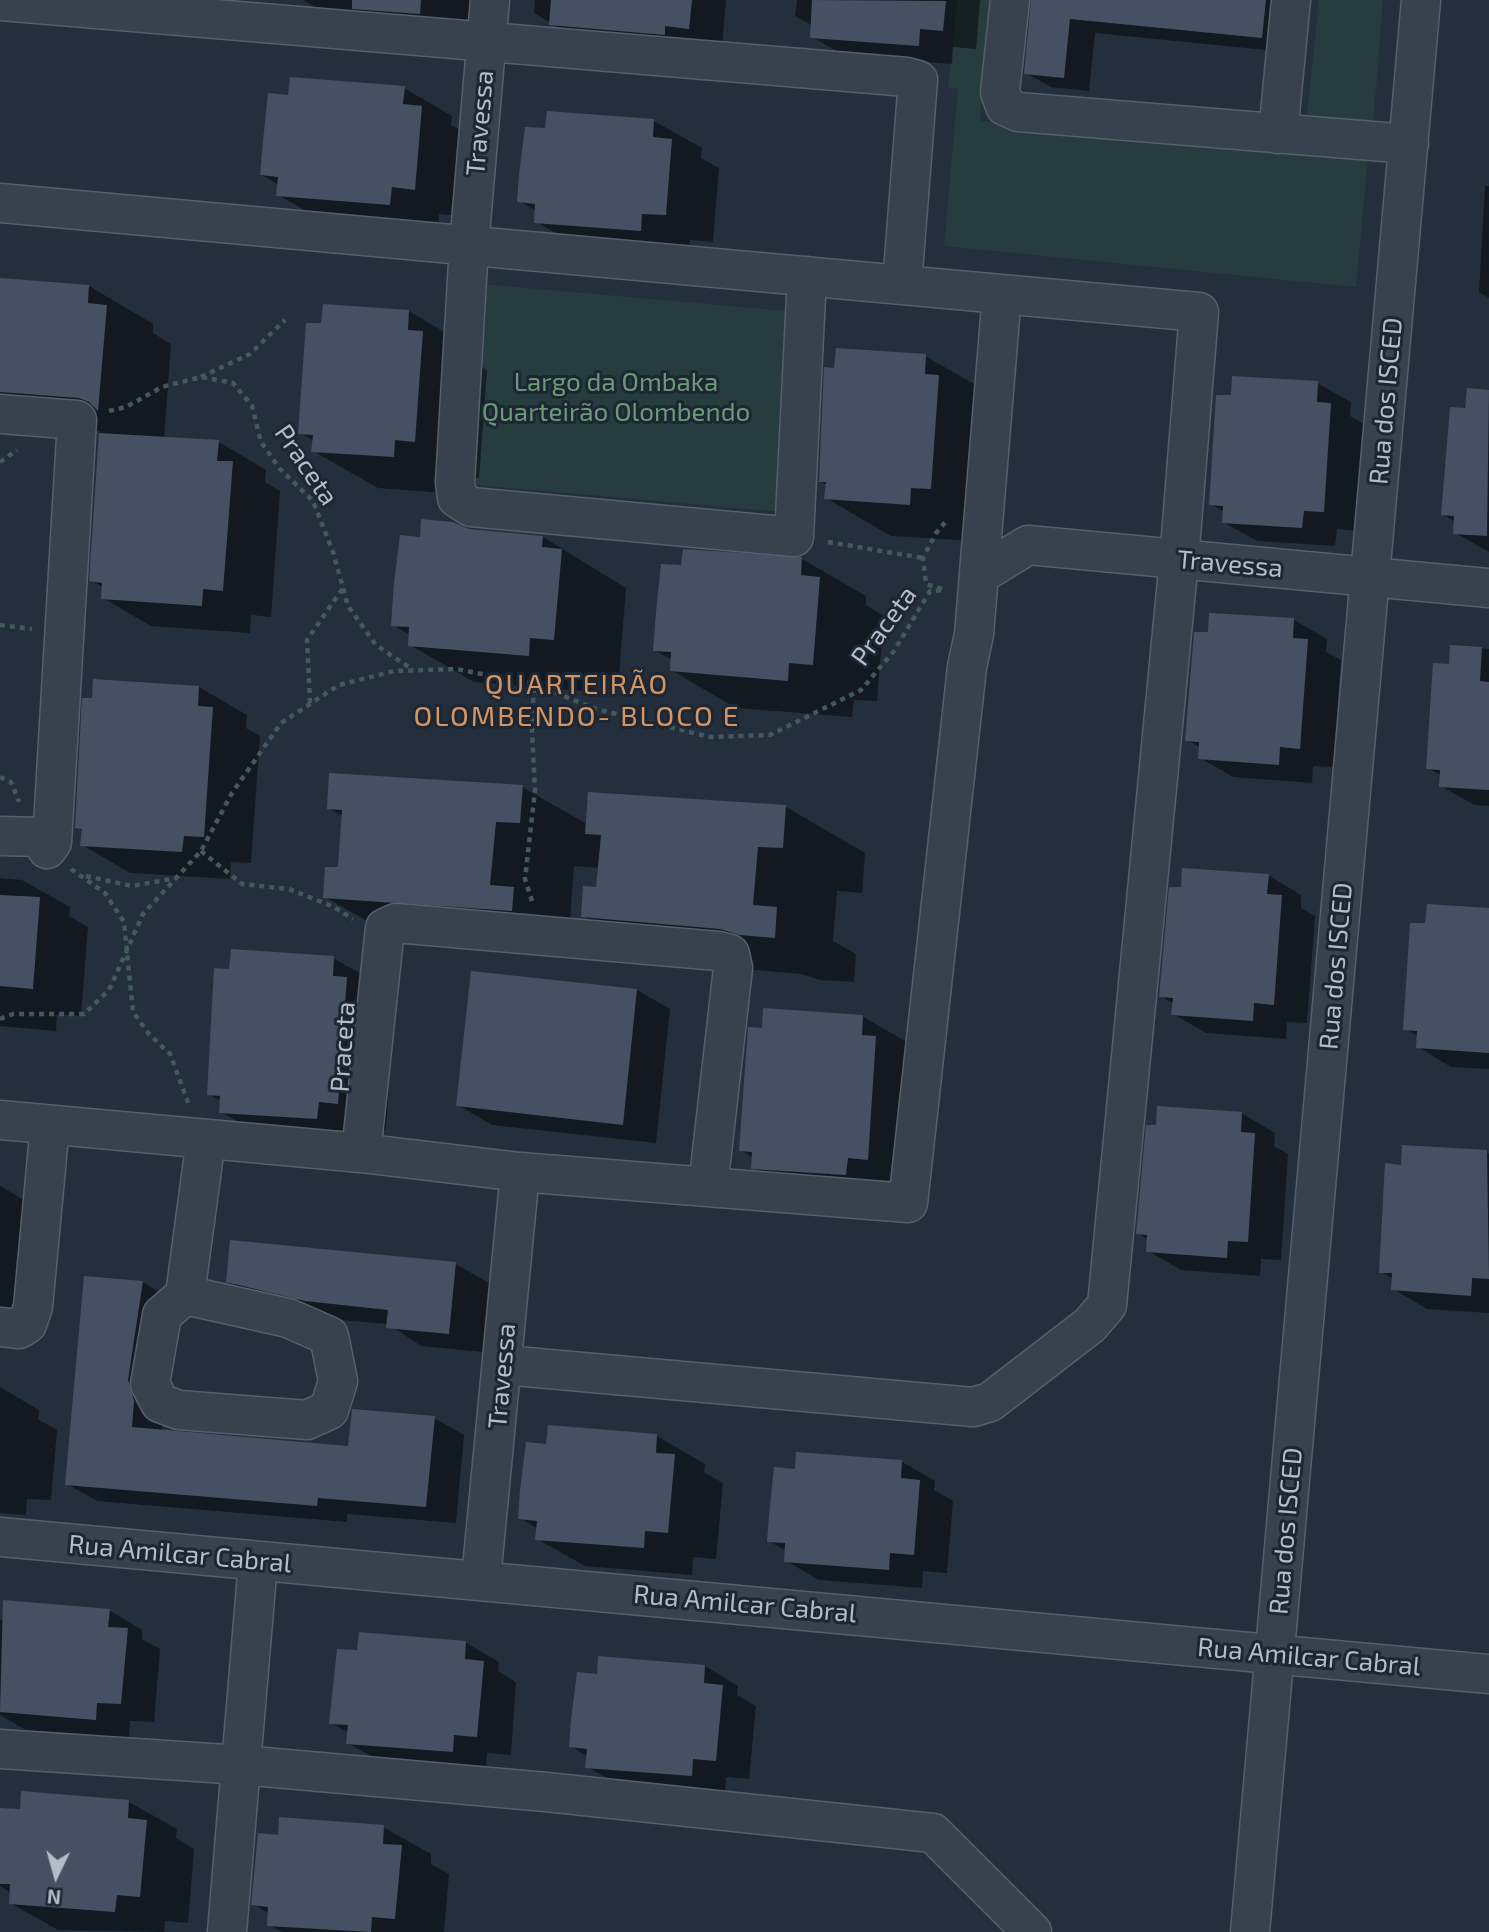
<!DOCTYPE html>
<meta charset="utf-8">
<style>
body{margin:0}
#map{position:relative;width:1489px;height:1932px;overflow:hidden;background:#242f3e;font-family:"Exo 2",sans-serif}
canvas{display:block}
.north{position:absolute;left:21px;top:1841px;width:70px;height:70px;-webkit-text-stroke:5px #1d2633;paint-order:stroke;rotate:185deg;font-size:19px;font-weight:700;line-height:28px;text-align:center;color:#b4bcc9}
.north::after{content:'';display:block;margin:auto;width:24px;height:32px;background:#b4bcc9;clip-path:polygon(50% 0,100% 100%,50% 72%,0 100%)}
</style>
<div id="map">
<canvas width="1489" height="1932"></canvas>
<div class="north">N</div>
</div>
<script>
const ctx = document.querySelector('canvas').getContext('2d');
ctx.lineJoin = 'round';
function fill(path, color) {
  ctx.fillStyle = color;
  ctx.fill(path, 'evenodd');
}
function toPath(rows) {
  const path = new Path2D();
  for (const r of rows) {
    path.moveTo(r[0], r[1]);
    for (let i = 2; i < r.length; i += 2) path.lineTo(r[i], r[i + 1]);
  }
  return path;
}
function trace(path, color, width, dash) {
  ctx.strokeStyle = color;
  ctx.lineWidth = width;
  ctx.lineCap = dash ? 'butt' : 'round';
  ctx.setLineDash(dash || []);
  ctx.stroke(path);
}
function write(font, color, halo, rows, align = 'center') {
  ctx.font = font + ' "Exo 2",sans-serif';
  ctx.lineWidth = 6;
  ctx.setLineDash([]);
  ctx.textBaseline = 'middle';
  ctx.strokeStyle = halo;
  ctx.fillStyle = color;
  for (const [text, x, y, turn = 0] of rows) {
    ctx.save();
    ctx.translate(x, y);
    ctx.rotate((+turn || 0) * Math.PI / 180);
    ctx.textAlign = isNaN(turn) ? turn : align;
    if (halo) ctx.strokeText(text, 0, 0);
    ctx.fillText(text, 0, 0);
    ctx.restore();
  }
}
fill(toPath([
 [957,0,990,0,980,121,1368,157,1356,287,944,246,958,89,948,87],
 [1319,0,1383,0,1372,140,1305,133],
 [481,284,798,312,782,512,464,484]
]), '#263c3f');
fill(toPath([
 [303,0,480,0,478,26,342,23],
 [535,0,726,0,722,47,584,43,534,13],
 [797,0,980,0,976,49,953,47,952,64,845,56,812,37,813,26,795,16],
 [1033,0,1291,0,1287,52,1095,33,1089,91,1051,87,1026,73],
 [404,88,452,116,451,125,469,135,463,216,439,214,438,231,326,222,278,195,279,185,262,175,290,97],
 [548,112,654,121,702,148,701,158,719,168,713,242,690,240,688,258,584,249,536,222,537,211,519,201,547,130],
 [1485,186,1489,186,1489,298,1479,292],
 [0,279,89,286,153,324,153,333,171,344,164,439,219,442,266,470,265,482,280,491,271,617,251,615,250,633,151,626,103,598,104,588,91,580,100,431,68,429,57,431,48,438,22,436,0,423],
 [409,311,473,349,473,361,487,370,479,478,459,476,458,494,378,488,313,451,314,441,300,433,322,325],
 [925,356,990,393,975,541,891,536,826,498,827,485,820,481,836,369],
 [1317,383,1351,402,1350,416,1364,424,1357,531,1337,529,1335,546,1257,541,1223,522,1224,512,1211,504,1233,397],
 [1468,390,1489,392,1489,552,1455,533,1455,522,1442,514],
 [469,530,543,537,626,588,619,676,595,675,594,692,474,682,410,645,410,635,393,625],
 [802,559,866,596,866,605,884,616,877,701,854,700,852,717,736,708,671,670,672,660,654,650,683,567],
 [1294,620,1327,639,1326,652,1341,660,1333,767,1313,766,1312,783,1233,777,1200,758,1201,748,1187,740,1209,634],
 [1452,646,1489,649,1489,806,1474,805,1441,786,1442,776,1428,768,1450,666],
 [199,687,247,715,246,728,260,736,251,863,231,862,230,879,130,873,82,845,83,831,77,827],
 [522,787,587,824,786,807,865,853,862,893,837,891,833,941,856,954,854,982,820,980,801,974,662,962,583,916,598,889,600,868,574,866,570,921,404,942,325,897,340,869,343,816,328,808],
 [1268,875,1301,895,1301,908,1315,916,1307,1023,1287,1022,1286,1039,1206,1033,1173,1014,1174,1004,1161,996],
 [0,878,22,880,70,907,69,916,88,927,81,1016,57,1014,56,1031,0,1026],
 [1489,910,1489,1069,1451,1067,1418,1047,1418,1036,1405,1029],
 [333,958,381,985,394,1006,386,1130,366,1129,365,1146,269,1139,221,1112,221,1101,208,1094,231,971],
 [637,990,670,1009,656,1143,492,1125,458,1105],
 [862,1016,910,1044,915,1186,801,1195,753,1168,753,1158,741,1150,763,1030],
 [1241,1113,1275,1133,1274,1146,1288,1154,1281,1260,1261,1259,1260,1276,1181,1270,1148,1251,1149,1240,1138,1233],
 [1486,1152,1489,1154,1489,1313,1427,1309,1393,1289,1394,1279,1381,1272],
 [0,1186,36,1207,48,1308,0,1321],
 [456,1264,489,1283,482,1352,421,1346,388,1324,340,1320,261,1300,228,1281],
 [143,1282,172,1300,162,1431,350,1447,434,1418,464,1435,456,1523,347,1514,347,1522,97,1501,67,1484],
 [0,1387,39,1410,38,1419,57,1430,51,1500,27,1499,26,1515,0,1513],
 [657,1436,705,1464,704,1472,723,1483,716,1559,693,1557,692,1575,585,1566,537,1539,538,1529,520,1518,548,1445],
 [902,1462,935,1481,934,1490,953,1501,947,1573,923,1571,922,1588,819,1580,786,1561,786,1551,769,1541,797,1471],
 [109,1610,142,1630,142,1639,160,1649,154,1722,130,1721,129,1738,26,1730,0,1715,0,1620],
 [465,1642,499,1662,498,1671,516,1682,511,1755,487,1753,486,1771,381,1762,348,1743,349,1733,331,1723,359,1652],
 [705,1666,738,1686,737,1695,756,1706,749,1779,726,1777,725,1794,621,1786,587,1767,588,1757,570,1746,598,1676],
 [129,1802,177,1829,176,1838,194,1849,188,1923,165,1921,164,1932,58,1930,10,1903,11,1893,0,1886,0,1821],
 [383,1827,431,1854,431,1864,449,1874,444,1932,282,1932,269,1925,270,1914,253,1904,279,1836]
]), '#0007');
fill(toPath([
 [352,0,421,0,420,14,352,9],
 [551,0,692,0,689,29,665,26,665,35,549,25],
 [812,0,946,1,943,31,920,29,919,46,810,38],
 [1031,0,1266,0,1262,38,1070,19,1064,78,1024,74],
 [290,77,405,86,403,104,422,106,415,190,392,187,390,205,276,196,278,177,260,175,263,141,268,93,288,95],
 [547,111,654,119,653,137,672,139,666,215,642,214,641,231,534,223,535,204,517,202,519,175,525,127,545,128],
 [0,278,89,285,88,303,107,305,98,411,89,402,79,398,0,392],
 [323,304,409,310,408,330,423,331,415,442,395,440,394,457,311,452,313,435,298,434,306,323,321,323],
 [836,348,926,354,925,374,939,375,931,489,911,488,910,505,824,499,826,482,819,482,824,367,834,368],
 [1232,376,1318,381,1317,402,1331,403,1324,512,1304,511,1302,528,1222,523,1223,506,1209,505,1216,395,1231,395],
 [1467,388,1489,390,1487,536,1453,534,1454,516,1441,515,1450,407,1465,408],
 [99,433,219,440,217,461,233,461,223,591,203,589,202,606,101,599,102,583,89,581],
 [421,519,453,522,469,529,543,536,542,547,562,549,554,640,530,638,529,656,408,646,409,627,391,626,394,583,400,535,420,537],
 [683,549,802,557,801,575,820,577,813,665,789,663,788,681,670,671,671,652,653,651,656,612,661,564,681,565],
 [1209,613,1294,618,1293,638,1308,639,1300,749,1280,747,1279,765,1198,759,1199,742,1185,741,1194,632,1208,632],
 [1450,645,1482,647,1480,681,1489,682,1489,790,1439,787,1440,770,1426,769,1433,663,1449,664],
 [93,679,199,686,198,706,213,707,204,837,184,836,182,852,80,846,82,829,75,828,82,698,92,698],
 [329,773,523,785,520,823,496,822,490,885,514,887,512,911,323,898,325,867,338,867,342,810,327,809],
 [588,792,786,805,783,848,758,847,753,905,777,907,775,938,739,935,720,929,581,917,583,886,596,887,601,835,585,834],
 [1182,868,1269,874,1267,894,1282,895,1274,1005,1254,1003,1253,1021,1171,1015,1173,998,1159,997,1169,887,1181,887],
 [0,895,40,897,33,989,0,986],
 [1427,904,1489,908,1489,1053,1416,1048,1417,1031,1403,1030,1410,923,1425,923],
 [231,949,334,956,333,976,347,977,338,1104,319,1102,317,1119,219,1113,220,1096,207,1095,214,968,229,969],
 [471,971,637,989,623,1125,456,1106],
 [763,1008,863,1015,862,1035,876,1036,868,1160,848,1158,846,1175,751,1169,752,1152,739,1151,748,1027,762,1028],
 [1157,1106,1242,1112,1241,1132,1255,1133,1248,1242,1228,1241,1227,1258,1146,1252,1147,1235,1136,1234,1146,1125,1156,1125],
 [1402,1145,1487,1150,1489,1279,1472,1278,1471,1296,1391,1290,1392,1273,1379,1273,1385,1163,1401,1165],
 [230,1240,456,1262,449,1334,386,1328,388,1310,305,1301,226,1282],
 [84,1276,143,1281,128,1380,134,1401,132,1427,348,1446,352,1409,435,1416,426,1507,318,1498,317,1506,65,1485],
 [548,1425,657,1434,656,1453,675,1454,668,1533,645,1531,644,1548,535,1540,537,1521,518,1519,520,1490,526,1442,546,1444],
 [796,1452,902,1460,901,1478,920,1480,914,1555,890,1553,889,1570,784,1562,785,1543,767,1542,769,1515,774,1467,795,1469],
 [3,1600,110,1609,108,1627,128,1628,121,1704,97,1703,96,1720,0,1712],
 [359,1632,466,1641,465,1659,484,1661,477,1737,454,1735,453,1752,346,1744,348,1725,329,1724,332,1697,337,1649,357,1650],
 [598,1656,705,1665,704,1683,723,1685,716,1761,693,1759,692,1776,585,1768,587,1749,569,1747,571,1720,577,1672,597,1674],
 [21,1791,129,1800,128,1818,147,1820,140,1897,117,1895,115,1912,9,1904,10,1884,0,1884,0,1808,20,1809],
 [279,1817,384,1825,383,1844,402,1845,395,1919,372,1917,371,1932,267,1926,268,1907,251,1905,258,1833,278,1835]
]), '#455162');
const minor = toPath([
 [490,0,469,246,455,482,457,498,471,507,794,537,807,276],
 [1010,0,1000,92,1005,106,1018,112,1409,144],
 [0,1,907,77,918,80,902,285],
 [1278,134,1291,0],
 [0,203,1199,312,1179,560,1107,1305,1090,1325,990,1402,973,1407,504,1365],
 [0,414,77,420,52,842,47,849,40,837,0,836],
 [979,575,1028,545,1489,588],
 [0,1120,361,1153,520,1172,908,1203,967,667,974,634,1002,294],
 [361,1153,385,928,396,923,718,951,730,954,733,968,708,1187],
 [185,1295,288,1318,329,1336,338,1381,329,1410,307,1420,179,1410,160,1403,150,1384,162,1315,185,1295],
 [185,1295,206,1139],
 [0,1327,19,1329,27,1324,33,1307,50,1125],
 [0,1537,1489,1674],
 [481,1579,520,1172],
 [0,1749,241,1765,546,1792,933,1833,1032,1932],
 [227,1932,258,1562],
 [1250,1932,1421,0]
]);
trace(minor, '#565f6c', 41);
trace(toPath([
 [201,377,250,354,285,320],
 [109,411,126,407,162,387,201,377,233,383,252,406,261,442,280,469,313,501,333,552,348,606,376,645,413,670],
 [0,462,17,450],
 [828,542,923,558],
 [942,589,926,584,923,558,936,533,948,519],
 [0,625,32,629],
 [310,703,307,640,343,588],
 [0,777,11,782,19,802],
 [201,851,242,884,289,889,334,907,353,919],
 [71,869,105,893,124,922,133,1012,149,1034,170,1054,189,1105],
 [86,876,132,886,177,878],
 [532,901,525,879,535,790,532,731,534,684],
 [0,1019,13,1014,84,1014,109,990,143,914,201,851,232,793,281,723,339,685,394,671,456,669,534,684,596,709,710,737,770,735,861,690,894,651,930,591,945,590]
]), '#44595c', 4.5, [5, 5]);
trace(minor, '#38414e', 38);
write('26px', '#b4bcc9', '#1d2633', [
 ["Travessa",480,123,-85],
 ["Rua dos ISCED",1386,401,-85],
 ["Praceta",306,465,56],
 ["Travessa",1230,564,5],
 ["Praceta",884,626,-54],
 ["Rua dos ISCED",1336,966,-85],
 ["Praceta",343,1047,-86],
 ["Travessa",502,1376,-85],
 ["Rua dos ISCED",1286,1531,-85],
 ["Rua Amilcar Cabral",180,1554,5],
 ["Rua Amilcar Cabral",745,1604,5],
 ["Rua Amilcar Cabral",1309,1657,5]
]);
write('26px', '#6b9a76', '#1d2633', [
 ["Largo da Ombaka",616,382],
 ["Quarteirão Olombendo",616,412]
]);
ctx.letterSpacing = '2px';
write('28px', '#d59563', '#1d2633', [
 ["QUARTEIRÃO",577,685],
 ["OLOMBENDO- BLOCO E",577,717]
]);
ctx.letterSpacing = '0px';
</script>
